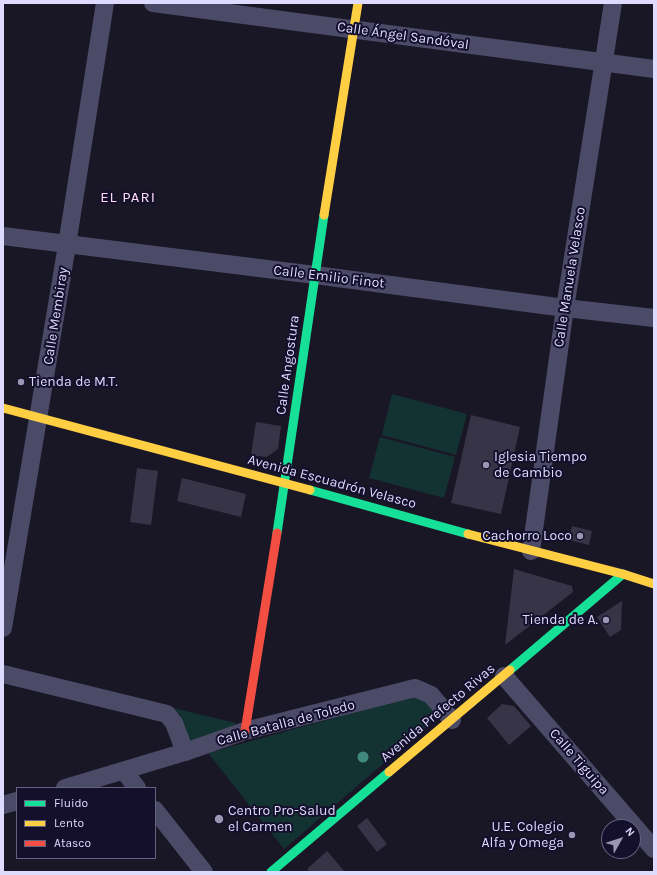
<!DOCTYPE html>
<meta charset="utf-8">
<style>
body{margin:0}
#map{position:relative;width:657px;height:875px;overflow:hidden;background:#191626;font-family:Karla,sans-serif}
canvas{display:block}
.frame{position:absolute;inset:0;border:4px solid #dfdbff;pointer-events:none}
.legend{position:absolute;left:16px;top:787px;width:140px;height:72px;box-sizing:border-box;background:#14102c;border:1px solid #656180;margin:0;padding:5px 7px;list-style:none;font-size:12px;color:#dfdbff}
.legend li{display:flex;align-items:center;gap:8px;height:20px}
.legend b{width:20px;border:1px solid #656180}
.north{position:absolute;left:601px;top:819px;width:40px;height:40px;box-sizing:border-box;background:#14102c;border:1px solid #656180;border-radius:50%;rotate:51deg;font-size:11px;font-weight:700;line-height:16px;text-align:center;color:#dfdbff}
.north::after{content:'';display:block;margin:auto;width:14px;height:18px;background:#9a96b3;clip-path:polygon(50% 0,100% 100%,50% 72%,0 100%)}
</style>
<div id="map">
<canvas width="657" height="875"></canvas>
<div class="frame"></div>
<ul class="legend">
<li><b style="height:5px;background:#16e098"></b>Fluido</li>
<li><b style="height:5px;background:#ffcf43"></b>Lento</li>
<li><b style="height:5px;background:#f24e42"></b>Atasco</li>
</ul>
<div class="north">N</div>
</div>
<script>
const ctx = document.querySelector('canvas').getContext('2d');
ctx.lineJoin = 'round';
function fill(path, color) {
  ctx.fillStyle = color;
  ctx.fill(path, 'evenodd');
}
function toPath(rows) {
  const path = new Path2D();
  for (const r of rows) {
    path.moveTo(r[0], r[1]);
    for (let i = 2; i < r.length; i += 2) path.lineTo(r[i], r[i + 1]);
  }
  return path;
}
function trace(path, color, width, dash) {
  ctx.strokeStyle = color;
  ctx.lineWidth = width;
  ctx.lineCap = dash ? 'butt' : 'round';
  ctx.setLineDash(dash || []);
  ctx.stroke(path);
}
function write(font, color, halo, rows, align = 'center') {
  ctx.font = font + ' Karla,sans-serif';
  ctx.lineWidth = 4;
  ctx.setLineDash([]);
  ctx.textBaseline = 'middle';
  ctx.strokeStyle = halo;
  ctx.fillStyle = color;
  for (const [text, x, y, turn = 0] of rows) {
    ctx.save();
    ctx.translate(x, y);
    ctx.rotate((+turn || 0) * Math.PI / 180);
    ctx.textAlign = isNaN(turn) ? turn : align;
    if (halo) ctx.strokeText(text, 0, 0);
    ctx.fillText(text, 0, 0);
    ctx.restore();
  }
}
fill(toPath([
 [392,394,467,414,456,455,382,435],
 [380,437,455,457,444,498,369,478],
 [417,695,428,701,438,716,435,719,284,849,208,753],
 [173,708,236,723,235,727,195,741,190,740,186,736,180,715]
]), '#133333');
fill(toPath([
 [471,415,520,427,501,514,451,503],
 [256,422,281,426,278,449,267,457,251,455],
 [137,468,158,471,151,525,130,522],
 [182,478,246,494,241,517,177,501],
 [572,526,592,531,589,545,569,540],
 [514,569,572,586,573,592,505,645],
 [622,601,621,630,610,637,597,617],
 [502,704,514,706,531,726,509,745,487,718],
 [367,818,387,844,377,852,357,826],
 [327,851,345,872,310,872,307,869]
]), '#383447');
trace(toPath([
 [153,3,654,69],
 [3,236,315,275,565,308,654,318],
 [531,551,565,308,613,3],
 [3,628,67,245,105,3],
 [3,674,167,714,174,723,185,752],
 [504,676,654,849],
 [124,771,137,788],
 [65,788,185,752,245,731,415,688,431,695,452,720],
 [3,805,17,801],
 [155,810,204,872]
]), '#4c4b67', 18);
trace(toPath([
 [310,490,468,534],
 [277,533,324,215],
 [510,670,623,574],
 [271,872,389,772]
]), '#16e098', 9);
trace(toPath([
 [324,215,358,3],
 [3,408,310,490],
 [468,534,623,574,654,584],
 [389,772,510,670]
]), '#ffcf43', 9);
trace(toPath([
 [245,731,277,533]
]), '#f24e42', 9);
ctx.fillStyle = '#40897c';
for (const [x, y] of [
 [363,757]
]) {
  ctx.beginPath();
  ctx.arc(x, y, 5.5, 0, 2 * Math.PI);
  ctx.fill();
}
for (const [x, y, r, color] of [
 [21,382,4,"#9a96b3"],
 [486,465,4,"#9a96b3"],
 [580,536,4,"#9a96b3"],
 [606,620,4,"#9a96b3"],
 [219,819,5,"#9a96b3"],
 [572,835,4,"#9a96b3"]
]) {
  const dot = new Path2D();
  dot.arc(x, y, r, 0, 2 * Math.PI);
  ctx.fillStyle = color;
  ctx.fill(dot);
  trace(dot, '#14102c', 1.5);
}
write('14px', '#dfdbff', '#14102c', [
 ["Calle Ángel Sandóval",403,36,8],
 ["Calle Emilio Finot",329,277,7],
 ["Calle Manuela Velasco",570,277,-81],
 ["Calle Membiray",56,316,-81],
 ["Calle Angostura",288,365,-82],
 ["Avenida Escuadrón Velasco",332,482,15],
 ["Avenida Prefecto Rivas",438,713,-40],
 ["Calle Batalla de Toledo",286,723,-15],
 ["Calle Tiguipa",579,762,49]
]);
write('14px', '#dfdbff', '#14102c', [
 ["Tienda de M.T.",29,382],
 ["Iglesia Tiempo",494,457],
 ["de Cambio",494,473],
 ["Cachorro Loco",572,536,"right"],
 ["Tienda de A.",598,620,"right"],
 ["Centro Pro-Salud",228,811],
 ["el Carmen",228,827],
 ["U.E. Colegio",564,827,"right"],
 ["Alfa y Omega",564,843,"right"]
], 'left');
ctx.letterSpacing = '1px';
write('15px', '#ffddf3', '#14102c', [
 ["EL PARI",128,198]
]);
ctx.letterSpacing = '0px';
</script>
